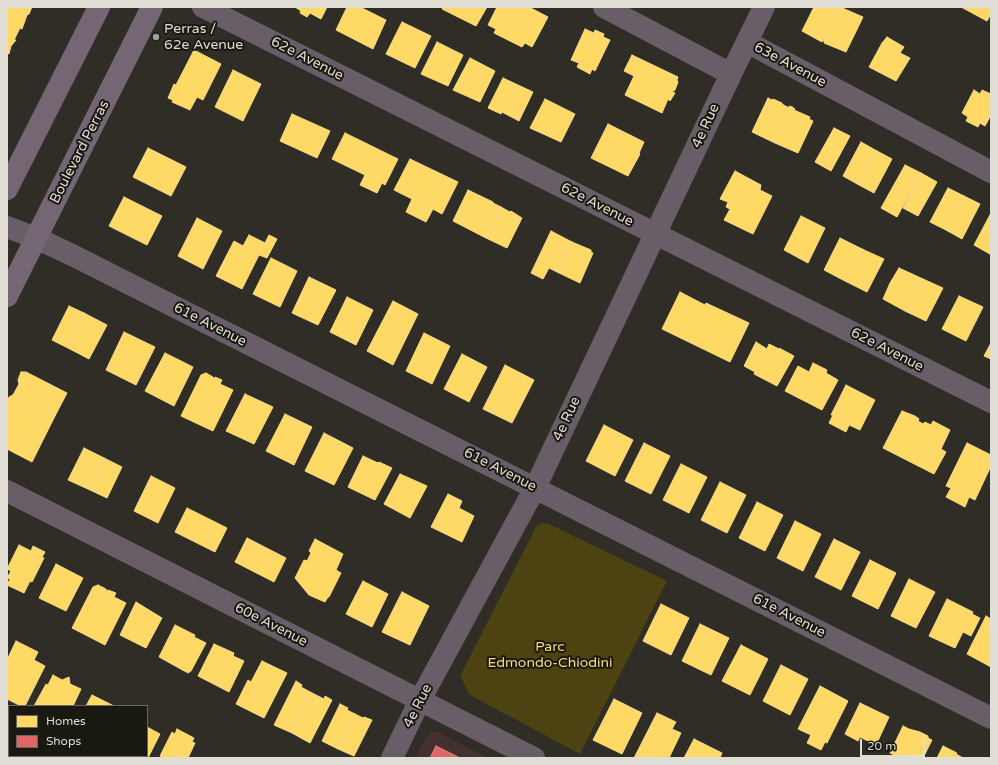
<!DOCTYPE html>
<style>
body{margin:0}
#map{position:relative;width:998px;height:765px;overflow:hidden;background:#2f2d25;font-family:"Varela Round",sans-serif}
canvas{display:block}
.frame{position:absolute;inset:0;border:8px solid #dfddd4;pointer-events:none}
.legend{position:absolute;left:8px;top:705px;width:140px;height:52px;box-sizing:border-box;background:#191811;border:1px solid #68675f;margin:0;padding:5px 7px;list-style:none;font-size:12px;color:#dfddd4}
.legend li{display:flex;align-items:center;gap:8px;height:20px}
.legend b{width:20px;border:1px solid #68675f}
.scale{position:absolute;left:860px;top:739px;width:65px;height:18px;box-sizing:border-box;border:2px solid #dfddd4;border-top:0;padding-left:5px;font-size:12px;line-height:14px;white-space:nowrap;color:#dfddd4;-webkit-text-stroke:3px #191811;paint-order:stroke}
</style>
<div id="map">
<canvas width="998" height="765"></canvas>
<div class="frame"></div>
<ul class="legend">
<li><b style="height:11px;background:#ffd966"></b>Homes</li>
<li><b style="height:11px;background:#e06666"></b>Shops</li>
</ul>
<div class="scale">20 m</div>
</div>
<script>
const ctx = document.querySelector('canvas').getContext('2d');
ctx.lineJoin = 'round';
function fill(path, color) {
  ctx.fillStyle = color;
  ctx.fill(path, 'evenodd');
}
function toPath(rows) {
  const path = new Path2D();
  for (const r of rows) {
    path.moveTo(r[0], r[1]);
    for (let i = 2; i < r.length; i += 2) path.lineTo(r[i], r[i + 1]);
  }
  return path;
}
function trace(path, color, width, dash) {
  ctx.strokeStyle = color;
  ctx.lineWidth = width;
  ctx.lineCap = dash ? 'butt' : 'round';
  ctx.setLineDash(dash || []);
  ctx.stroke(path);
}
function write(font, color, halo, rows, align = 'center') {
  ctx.font = font + ' "Varela Round",sans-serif';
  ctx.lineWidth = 4;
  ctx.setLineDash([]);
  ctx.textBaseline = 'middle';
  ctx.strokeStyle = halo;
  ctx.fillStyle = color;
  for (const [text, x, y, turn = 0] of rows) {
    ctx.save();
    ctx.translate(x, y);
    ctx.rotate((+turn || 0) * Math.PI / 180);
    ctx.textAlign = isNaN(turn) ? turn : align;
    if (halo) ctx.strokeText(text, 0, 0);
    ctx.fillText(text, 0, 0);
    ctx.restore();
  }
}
fill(toPath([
 [432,732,438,732,489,758,415,758,427,736]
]), '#43302f');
fill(toPath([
 [542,523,549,524,667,581,580,754,470,695,460,676,536,527]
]), '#4c4212');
const homes = toPath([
 [7,7,10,7,27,15,22,29,20,28,14,40,16,40,11,46,9,54,7,53,7,7],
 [10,7,32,7,29,14,27,15,10,7],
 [295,7,327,7,321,19,310,13,307,17,300,13,301,11,295,7],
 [347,7,360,7,386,20,373,49,336,30,347,7],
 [443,7,487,7,476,26,442,9,443,7],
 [497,7,529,7,548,17,532,47,525,43,522,47,494,33,496,29,488,25,497,7],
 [814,7,840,7,822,42,802,31,814,7],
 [840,7,863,17,846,52,824,43,825,41,823,41,840,7],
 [961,7,991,7,991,14,987,21,961,7],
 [402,22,431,36,415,68,386,54,402,22],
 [585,29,594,33,595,30,604,34,603,37,610,40,595,71,592,69,590,74,577,67,579,63,571,60,585,29],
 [887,37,904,47,900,53,910,58,896,81,869,67,882,43,887,37],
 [437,42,463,55,448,86,421,74,437,42],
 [194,50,221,64,203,100,197,97,190,110,172,102,173,100,168,98,174,84,176,85,194,50],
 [632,55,678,77,677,80,678,82,675,90,672,91,675,93,670,101,668,99,662,113,625,95,634,76,624,71,632,55],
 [470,58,495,71,480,102,453,90,470,58],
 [233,70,261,84,243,121,215,107,233,70],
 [503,78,533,92,519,121,502,112,501,114,488,108,503,78],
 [974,90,980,94,982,90,991,94,991,115,985,126,980,123,978,127,966,121,968,117,962,113,974,90],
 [768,98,772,100,773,99,782,103,782,104,789,108,789,106,792,107,775,143,752,132,768,98],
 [545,99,575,114,561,142,530,128,545,99],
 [792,107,795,109,794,110,810,117,809,119,813,121,798,153,775,143,792,107],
 [292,114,330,131,317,158,280,141,292,114],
 [608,124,644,142,639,153,640,154,628,176,591,158,608,124],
 [834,128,850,136,831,171,815,162,834,128],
 [345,133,398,159,385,185,382,183,377,193,360,185,365,175,332,159,345,133],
 [861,142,877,151,859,185,843,176,861,142],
 [148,148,186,167,171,196,133,177,148,148],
 [877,151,892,159,874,193,859,185,877,151],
 [410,159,458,182,442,214,433,209,426,222,406,212,412,199,394,190,410,159],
 [905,165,921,173,897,217,881,208,905,165],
 [735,171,761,185,760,190,772,196,753,234,724,220,730,209,726,207,728,202,720,199,735,171],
 [921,173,937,182,918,216,903,208,921,173],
 [948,188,964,196,946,230,930,222,948,188],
 [468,190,493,202,493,203,501,207,486,238,453,221,468,190],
 [964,196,980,204,962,239,946,230,964,196],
 [124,197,162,216,147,245,109,226,124,197],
 [501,207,510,212,511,211,522,218,507,248,486,238,501,207],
 [991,213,991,251,990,254,974,245,991,213],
 [801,216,825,228,808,263,784,250,801,216],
 [197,218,222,231,203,269,178,256,197,218],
 [551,231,572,242,557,272,549,268,543,279,531,273,551,231],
 [249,235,265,243,269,235,277,239,267,258,259,255,242,289,216,276,234,241,243,246,249,235],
 [840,238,862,249,845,281,824,270,840,238],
 [572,242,591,250,591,252,593,253,580,283,557,272,572,242],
 [862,249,884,259,867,292,845,281,862,249],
 [271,258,297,271,280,307,253,294,271,258],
 [899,268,923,279,905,311,883,299,890,283,899,268],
 [309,277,336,290,318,325,292,313,309,277],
 [923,279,943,288,926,321,905,311,923,279],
 [680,292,705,305,706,303,749,323,730,362,662,329,680,292],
 [959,296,983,307,966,341,942,329,959,296],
 [347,297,373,310,356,345,330,332,347,297],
 [393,301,418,314,393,365,367,351,393,301],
 [69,306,84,313,68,348,52,340,69,306],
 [84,313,107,325,89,359,68,348,84,313],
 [124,332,155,347,136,385,106,370,124,332],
 [424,333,450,346,432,384,406,371,424,333],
 [756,342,767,349,769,344,779,349,779,348,794,356,777,386,754,374,755,372,744,366,756,342],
 [991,343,991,359,984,356,991,343],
 [165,353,193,367,174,406,145,391,165,353],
 [462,354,487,367,469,402,444,389,462,354],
 [813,363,827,370,826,373,838,380,822,410,785,391,798,366,809,372,813,363],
 [505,365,534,380,512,423,483,409,505,365],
 [21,372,26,372,67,393,55,416,13,395,19,384,18,380,21,372],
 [206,373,213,377,214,380,215,377,222,380,220,384,233,390,213,431,181,416,201,375,206,373],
 [846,385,875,400,860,430,849,425,846,432,829,423,833,415,831,415,846,385],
 [245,394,273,407,254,444,226,431,245,394],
 [13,395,55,416,32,462,7,449,7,401,9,397,13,395],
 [902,411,915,416,919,419,918,421,923,424,925,422,931,425,933,421,950,430,941,449,946,452,934,474,883,448,902,411],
 [285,414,312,427,294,465,266,451,285,414],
 [604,425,633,440,615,476,586,461,604,425],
 [324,433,353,448,334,485,305,471,324,433],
 [644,443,670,456,651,494,625,481,644,443],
 [967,443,991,455,991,466,975,500,969,497,965,507,946,497,951,488,946,486,967,443],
 [84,448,104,458,88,489,68,480,84,448],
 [363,456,378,463,379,462,392,468,375,500,348,487,363,456],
 [104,458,122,467,107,498,88,489,104,458],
 [681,464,707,477,689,513,663,500,681,464],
 [400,474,427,486,410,518,384,504,400,474],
 [151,476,175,488,158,523,134,511,151,476],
 [720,482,746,495,727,533,701,520,720,482],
 [448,494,462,501,459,508,474,516,462,542,431,527,448,494],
 [757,502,783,515,765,551,739,538,757,502],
 [187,508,227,528,215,552,175,532,187,508],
 [795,521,821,534,803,571,777,558,795,521],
 [247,538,286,558,274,582,235,562,247,538],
 [315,539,343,554,336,570,341,573,329,597,328,597,325,602,309,595,295,578,304,560,307,561,311,553,309,551,315,539],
 [834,539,860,552,841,590,815,577,834,539],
 [19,545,31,551,33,546,45,552,42,557,44,558,32,582,30,581,24,593,7,585,10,579,7,578,11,571,7,569,19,545],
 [870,560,896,573,878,609,852,596,870,560],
 [56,564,83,578,66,611,39,598,56,564],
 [909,579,935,592,916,628,891,616,909,579],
 [363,581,388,594,372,627,346,614,363,581],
 [98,585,106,589,107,592,108,590,116,593,114,597,126,603,105,645,72,628,93,587,98,585],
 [402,592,429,606,410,645,382,632,402,592],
 [947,599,973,612,972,614,980,618,971,636,963,632,955,648,929,636,947,599],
 [136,602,162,618,146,648,120,635,136,602],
 [661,604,689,618,671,655,643,641,661,604],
 [986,616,991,619,991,667,967,654,986,616],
 [700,624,729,638,711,675,682,661,700,624],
 [175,625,195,635,194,637,206,643,191,671,188,673,159,657,175,625],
 [16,641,38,652,34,660,45,666,25,706,21,706,7,699,7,660,16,641],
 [214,644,234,653,233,656,244,661,229,692,198,676,214,644],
 [741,645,768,659,750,695,722,681,741,645],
 [262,661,287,673,264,718,236,704,248,680,251,682,262,661],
 [781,665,808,679,790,715,763,701,781,665],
 [53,675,62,680,69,677,70,684,81,689,73,706,34,706,46,684,48,685,53,675],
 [296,681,302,685,301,687,312,693,292,733,274,725,296,681],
 [820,686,848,701,827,743,825,742,821,750,807,743,811,735,798,729,820,686],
 [312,693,324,699,325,696,332,700,310,743,292,733,312,693],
 [92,695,114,706,86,706,92,695],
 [614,699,642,713,622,754,593,740,614,699],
 [860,703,889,717,876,745,860,737,858,741,845,734,860,703],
 [340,704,348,708,347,710,355,714,338,749,322,741,340,704],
 [657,713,676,722,672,729,681,733,669,758,634,758,657,713],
 [355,714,363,718,364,717,372,720,354,756,338,749,355,714],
 [903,726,909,729,920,732,928,736,928,738,932,740,923,758,901,758,890,753,903,726],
 [147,727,160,734,148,758,136,758,132,756,147,756,147,727],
 [177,729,194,738,192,742,195,743,188,758,164,758,160,756,172,732,175,734,177,729],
 [694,739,722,753,720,758,684,758,694,739],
 [943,746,957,753,956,754,963,758,937,758,943,746]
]);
fill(homes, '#ffd966');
trace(homes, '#f5da87', 1);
const shops = toPath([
 [436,746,460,758,430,758,436,746]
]);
fill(shops, '#e06666');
trace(shops, '#e08a87', 1);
trace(toPath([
 [203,7,991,402],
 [604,7,731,74,764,7],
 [747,42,991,172],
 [7,227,36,238,72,255,991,718],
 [7,491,534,758],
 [7,757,9,758],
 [392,758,420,700,535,488,731,74]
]), '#695e68', 22);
trace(toPath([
 [7,189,99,7],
 [7,296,152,7]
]), '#746672', 22);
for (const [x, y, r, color] of [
 [156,37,4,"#a19f97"]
]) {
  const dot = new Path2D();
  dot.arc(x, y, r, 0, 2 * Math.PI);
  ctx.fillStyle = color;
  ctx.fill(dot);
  trace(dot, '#191811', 1.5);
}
write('14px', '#dfddd4', '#191811', [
 ["Perras /",164,29],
 ["62e Avenue",164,45]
], 'left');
write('14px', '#dfddd4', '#191811', [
 ["62e Avenue",307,59,27],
 ["63e Avenue",790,65,28],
 ["4e Rue",706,126,-65],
 ["Boulevard Perras",80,152,-63],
 ["62e Avenue",597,205,27],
 ["61e Avenue",210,325,27],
 ["62e Avenue",887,350,27],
 ["4e Rue",567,419,-65],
 ["61e Avenue",500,470,27],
 ["61e Avenue",789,616,27],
 ["60e Avenue",271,625,27],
 ["4e Rue",418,706,-63]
]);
write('14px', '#f5dd74', '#191811', [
 ["Parc",550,647],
 ["Edmondo-Chiodini",550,663]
]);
</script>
